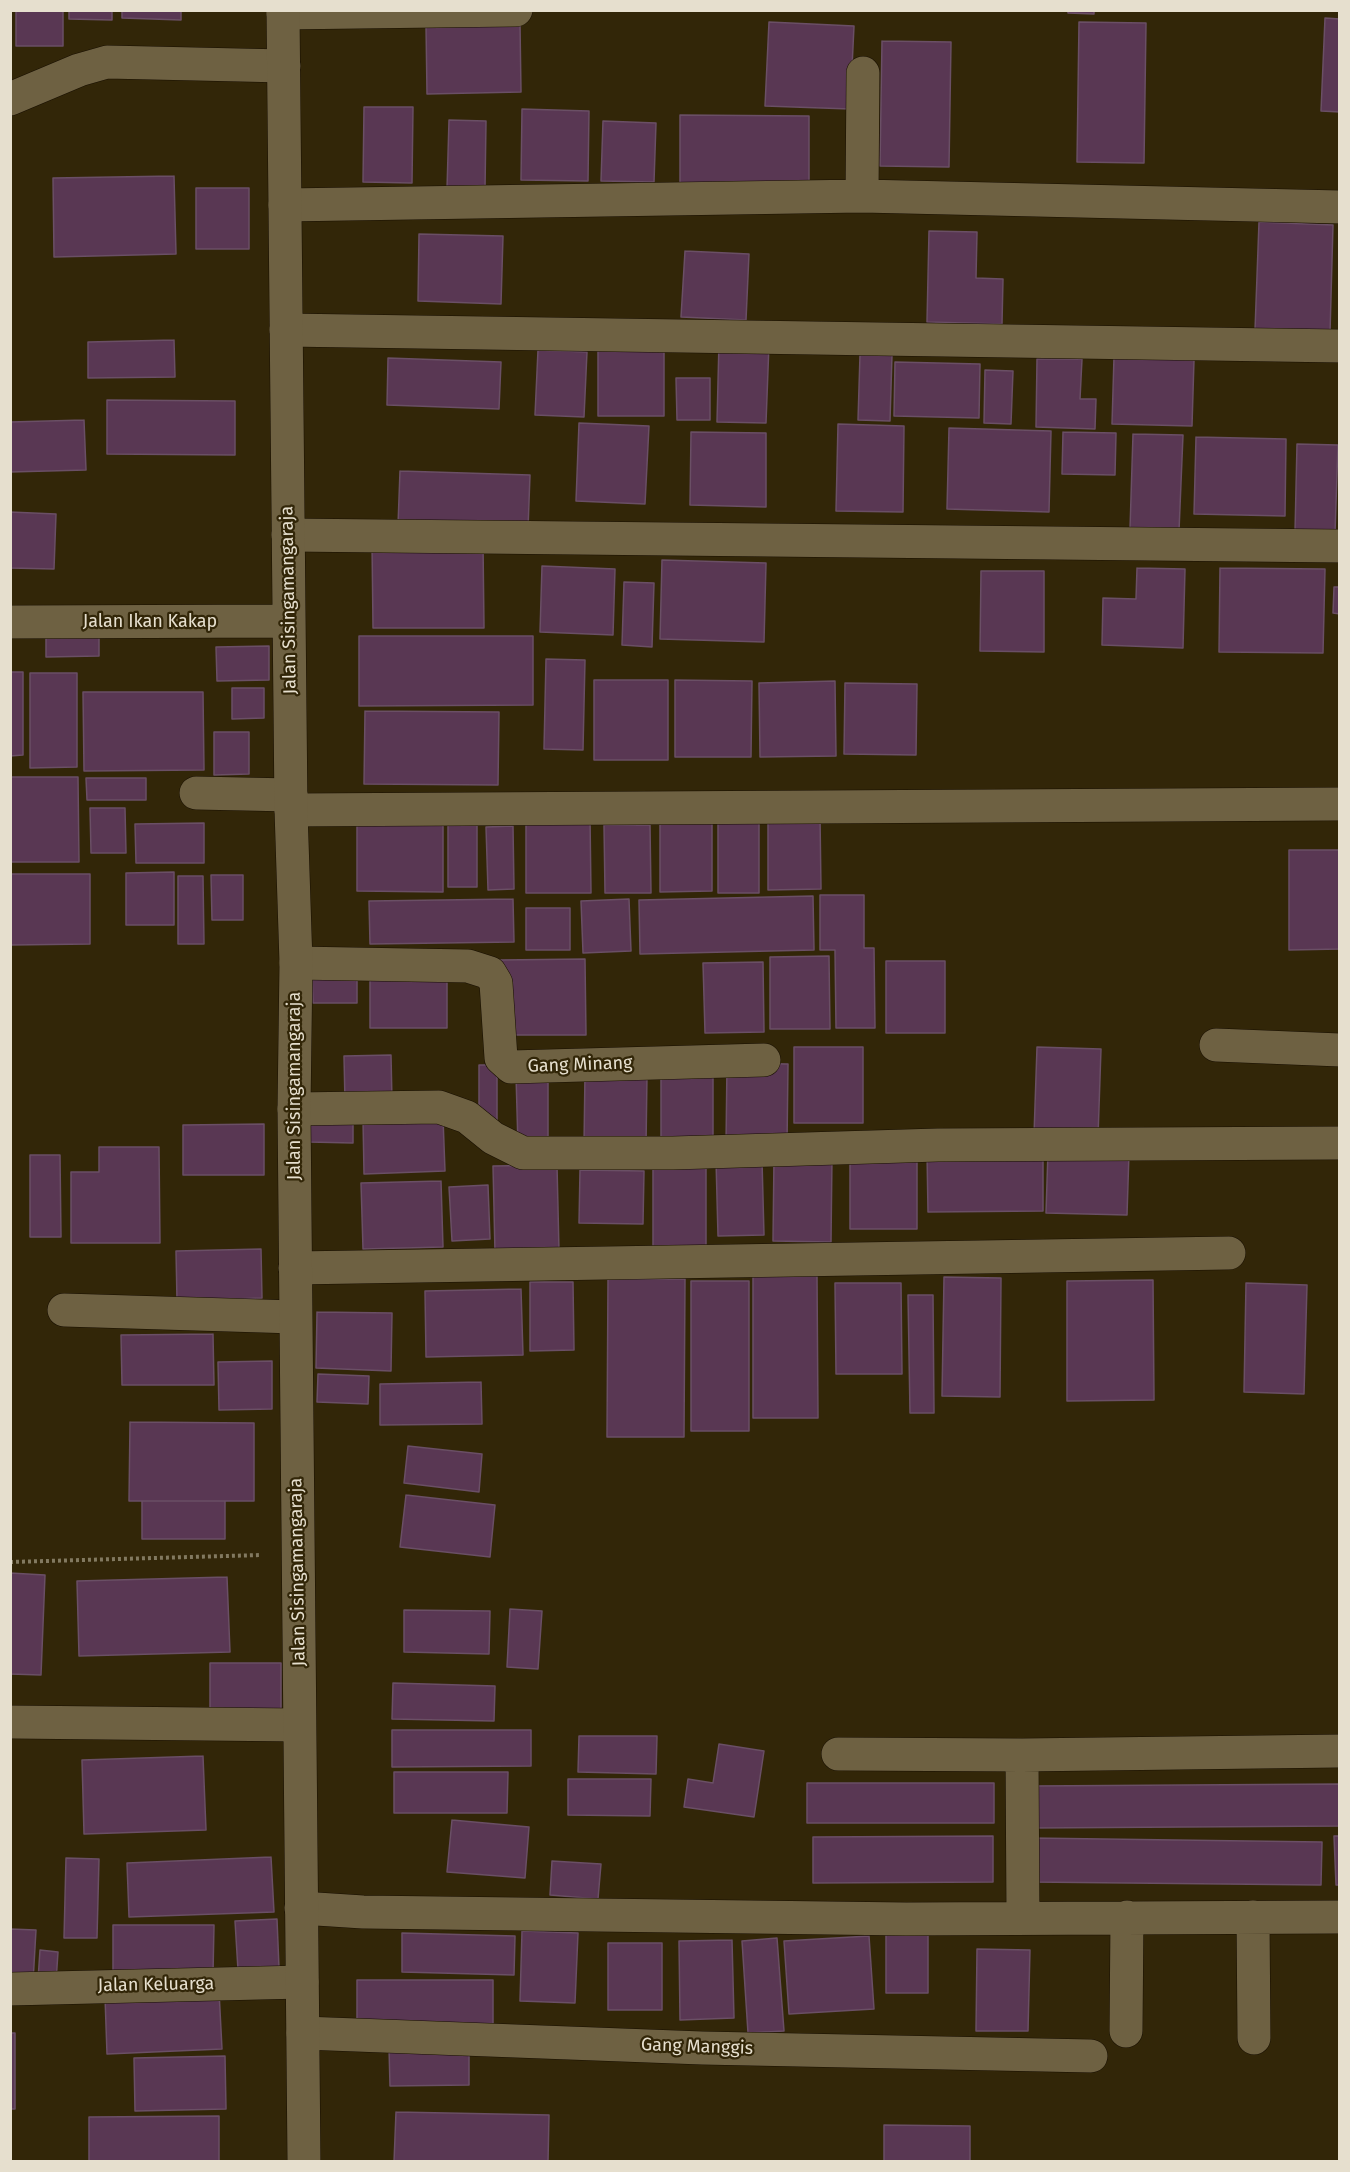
<!DOCTYPE html>
<style>
body{margin:0}
#map{position:relative;width:1350px;height:2172px;overflow:hidden;background:#322608;font-family:"Fira Sans",sans-serif}
canvas{display:block}
.frame{position:absolute;inset:0;border:12px solid #e6dfce;pointer-events:none}
</style>
<div id="map">
<canvas width="1350" height="2172"></canvas>
<div class="frame"></div>
</div>
<script>
const ctx = document.querySelector('canvas').getContext('2d');
ctx.lineJoin = 'round';
function fill(path, color) {
  ctx.fillStyle = color;
  ctx.fill(path, 'evenodd');
}
function toPath(rows) {
  const path = new Path2D();
  for (const r of rows) {
    path.moveTo(r[0], r[1]);
    for (let i = 2; i < r.length; i += 2) path.lineTo(r[i], r[i + 1]);
  }
  return path;
}
function trace(path, color, width, dash) {
  ctx.strokeStyle = color;
  ctx.lineWidth = width;
  ctx.lineCap = dash ? 'butt' : 'round';
  ctx.setLineDash(dash || []);
  ctx.stroke(path);
}
function write(font, color, halo, rows, align = 'center') {
  ctx.font = font + ' "Fira Sans",sans-serif';
  ctx.lineWidth = 4.5;
  ctx.setLineDash([]);
  ctx.textBaseline = 'middle';
  ctx.strokeStyle = halo;
  ctx.fillStyle = color;
  for (const [text, x, y, turn = 0] of rows) {
    ctx.save();
    ctx.translate(x, y);
    ctx.rotate((+turn || 0) * Math.PI / 180);
    ctx.textAlign = isNaN(turn) ? turn : align;
    if (halo) ctx.strokeText(text, 0, 0);
    ctx.fillText(text, 0, 0);
    ctx.restore();
  }
}
const building = toPath([
 [16,10,63,10,63,46,16,46,16,10],
 [69,10,112,10,112,20,69,19,69,10],
 [122,10,181,10,181,20,122,18,122,10],
 [1068,10,1094,10,1094,14,1068,13,1068,10],
 [1325,18,1340,19,1340,112,1321,111,1325,18],
 [769,22,854,26,850,109,765,106,769,22],
 [1079,22,1146,23,1144,163,1077,162,1079,22],
 [520,24,521,92,427,94,426,25,520,24],
 [882,41,951,42,949,167,880,166,882,41],
 [364,107,413,107,412,183,363,182,364,107],
 [522,109,589,111,588,181,521,180,522,109],
 [680,115,809,116,809,187,680,186,680,115],
 [449,120,486,121,485,190,447,189,449,120],
 [603,121,656,123,654,182,601,181,603,121],
 [174,176,176,254,54,257,53,178,174,176],
 [196,188,249,188,249,249,196,249,196,188],
 [1259,222,1333,225,1330,333,1255,330,1259,222],
 [929,231,977,232,976,278,1003,279,1002,324,927,322,929,231],
 [419,234,503,236,501,304,418,301,419,234],
 [685,251,749,254,746,320,681,317,685,251],
 [174,340,175,377,88,378,88,342,174,340],
 [719,342,769,344,766,423,717,422,719,342],
 [598,349,664,349,664,416,598,416,598,349],
 [538,350,587,352,584,417,535,415,538,350],
 [860,355,892,355,890,421,858,420,860,355],
 [1114,357,1194,360,1192,426,1112,424,1114,357],
 [388,358,501,362,499,409,387,405,388,358],
 [1037,359,1082,359,1080,399,1096,399,1095,429,1036,427,1037,359],
 [895,362,980,364,979,418,894,416,895,362],
 [985,370,1013,371,1011,424,984,423,985,370],
 [676,378,710,378,710,420,677,420,676,378],
 [107,400,235,401,235,455,107,454,107,400],
 [84,420,86,470,10,472,10,422,84,420],
 [579,423,649,426,645,504,576,501,579,423],
 [838,424,904,426,903,512,836,511,838,424],
 [949,428,1051,431,1049,512,947,509,949,428],
 [691,432,766,433,766,507,690,505,691,432],
 [1063,432,1116,433,1115,475,1062,474,1063,432],
 [1133,434,1183,435,1179,531,1130,529,1133,434],
 [1196,437,1286,439,1285,516,1194,514,1196,437],
 [1297,444,1338,445,1335,533,1295,532,1297,444],
 [400,471,530,475,528,529,398,525,400,471],
 [10,512,56,514,54,569,10,568,10,512],
 [372,543,483,543,484,628,373,628,372,543],
 [662,560,766,563,764,642,660,639,662,560],
 [542,566,615,569,613,635,540,632,542,566],
 [1137,568,1185,569,1183,648,1102,645,1103,598,1136,599,1137,568],
 [1220,568,1325,569,1323,653,1219,652,1220,568],
 [981,571,1044,571,1044,652,980,651,981,571],
 [624,582,654,583,652,647,622,645,624,582],
 [1334,587,1340,587,1340,614,1333,613,1334,587],
 [46,630,99,630,99,656,46,657,46,630],
 [359,636,533,636,533,705,359,706,359,636],
 [269,646,269,680,217,681,216,647,269,646],
 [546,659,585,660,583,750,544,749,546,659],
 [10,672,23,672,23,755,10,756,10,672],
 [30,673,77,673,77,767,30,768,30,673],
 [594,680,668,680,668,760,594,760,594,680],
 [675,680,752,681,751,757,675,757,675,680],
 [835,681,836,756,760,757,759,683,835,681],
 [845,683,917,684,916,755,844,754,845,683],
 [232,688,264,688,264,718,232,719,232,688],
 [83,692,203,692,204,770,84,771,83,692],
 [365,711,499,712,498,785,364,784,365,711],
 [214,732,249,732,249,774,214,775,214,732],
 [10,777,78,777,79,862,10,862,10,777],
 [86,778,146,778,146,800,87,800,86,778],
 [90,808,125,808,126,853,91,853,90,808],
 [712,813,712,891,660,892,660,814,712,813],
 [718,814,759,814,759,893,718,893,718,814],
 [820,816,821,889,768,890,768,817,820,816],
 [526,817,590,817,591,893,526,893,526,817],
 [204,823,204,863,136,863,135,824,204,823],
 [357,825,443,825,443,892,357,891,357,825],
 [448,825,477,825,477,887,448,887,448,825],
 [604,825,650,825,651,893,605,893,604,825],
 [513,826,514,889,488,890,486,827,513,826],
 [1289,850,1340,850,1340,949,1289,950,1289,850],
 [174,872,174,925,126,925,126,873,174,872],
 [10,874,90,874,90,944,10,945,10,874],
 [211,875,243,875,243,920,212,920,211,875],
 [178,876,203,876,204,944,178,944,178,876],
 [820,895,864,895,864,948,874,948,875,1028,836,1028,835,950,820,950,820,895],
 [813,896,814,950,640,954,639,900,813,896],
 [513,899,514,942,370,944,369,901,513,899],
 [629,899,631,951,583,953,581,901,629,899],
 [526,908,570,908,570,950,526,950,526,908],
 [829,956,830,1029,770,1029,770,957,829,956],
 [585,959,586,1035,501,1035,499,960,585,959],
 [886,961,945,961,945,1033,886,1033,886,961],
 [763,962,764,1032,705,1033,703,963,763,962],
 [357,974,357,1003,313,1003,312,975,357,974],
 [370,978,447,978,447,1028,370,1028,370,978],
 [794,1047,863,1047,863,1123,794,1123,794,1047],
 [1037,1047,1101,1049,1098,1137,1034,1135,1037,1047],
 [391,1055,392,1101,345,1102,344,1056,391,1055],
 [727,1063,788,1064,787,1145,726,1145,727,1063],
 [479,1065,497,1065,497,1123,479,1123,479,1065],
 [661,1067,713,1067,713,1145,661,1145,661,1067],
 [585,1073,647,1075,646,1147,584,1145,585,1073],
 [516,1075,548,1075,548,1146,518,1146,516,1075],
 [310,1118,353,1118,353,1143,309,1142,310,1118],
 [443,1118,445,1171,364,1174,363,1120,443,1118],
 [264,1124,264,1175,183,1175,183,1125,264,1124],
 [99,1147,159,1147,160,1243,71,1243,71,1172,99,1172,99,1147],
 [1048,1151,1129,1153,1127,1215,1046,1213,1048,1151],
 [1043,1152,1043,1211,928,1212,927,1153,1043,1152],
 [30,1155,60,1155,61,1237,30,1237,30,1155],
 [774,1157,832,1157,831,1242,773,1241,774,1157],
 [850,1157,917,1157,917,1229,850,1229,850,1157],
 [716,1160,762,1160,764,1235,718,1236,716,1160],
 [557,1165,559,1251,495,1253,493,1166,557,1165],
 [706,1166,706,1246,653,1247,653,1167,706,1166],
 [580,1170,644,1171,643,1224,579,1223,580,1170],
 [441,1181,443,1247,363,1249,361,1183,441,1181],
 [488,1185,490,1239,452,1241,449,1187,488,1185],
 [261,1249,262,1298,177,1301,176,1251,261,1249],
 [753,1276,817,1276,818,1418,753,1418,753,1276],
 [944,1277,1001,1278,1000,1397,942,1396,944,1277],
 [608,1279,685,1279,684,1437,607,1437,608,1279],
 [1153,1280,1154,1400,1067,1401,1067,1281,1153,1280],
 [691,1281,749,1281,749,1431,691,1431,691,1281],
 [530,1282,573,1282,574,1350,530,1351,530,1282],
 [835,1283,901,1283,902,1374,836,1374,835,1283],
 [1246,1283,1307,1285,1304,1394,1244,1392,1246,1283],
 [521,1289,523,1355,426,1357,425,1291,521,1289],
 [908,1295,933,1295,934,1413,910,1413,908,1295],
 [317,1312,392,1313,391,1371,316,1368,317,1312],
 [213,1334,214,1385,122,1385,121,1335,213,1334],
 [272,1361,272,1409,219,1410,218,1362,272,1361],
 [318,1374,369,1376,368,1404,317,1402,318,1374],
 [481,1382,482,1424,380,1425,380,1384,481,1382],
 [130,1422,254,1423,254,1501,129,1501,130,1422],
 [408,1446,482,1454,479,1492,404,1483,408,1446],
 [406,1495,495,1505,490,1557,400,1547,406,1495],
 [142,1501,225,1501,225,1539,142,1539,142,1501],
 [10,1573,45,1575,41,1675,10,1674,10,1573],
 [227,1577,230,1652,79,1656,77,1581,227,1577],
 [510,1609,542,1611,538,1669,507,1667,510,1609],
 [404,1610,490,1611,489,1654,404,1652,404,1610],
 [210,1663,281,1663,281,1711,210,1711,210,1663],
 [393,1683,495,1686,494,1721,392,1719,393,1683],
 [392,1730,531,1730,531,1766,392,1767,392,1730],
 [579,1736,657,1736,656,1774,578,1772,579,1736],
 [719,1744,764,1751,754,1817,684,1807,688,1779,713,1783,719,1744],
 [203,1756,206,1830,84,1834,82,1760,203,1756],
 [394,1772,508,1772,507,1813,394,1813,394,1772],
 [568,1779,651,1779,650,1816,568,1815,568,1779],
 [807,1783,994,1783,994,1823,807,1823,807,1783],
 [1340,1784,1340,1826,1031,1828,1031,1786,1340,1784],
 [452,1820,529,1827,525,1878,447,1872,452,1820],
 [993,1836,993,1882,813,1883,813,1837,993,1836],
 [1334,1836,1340,1836,1340,1885,1336,1885,1334,1836],
 [1031,1838,1322,1842,1321,1885,1031,1882,1031,1838],
 [271,1857,274,1912,129,1917,127,1863,271,1857],
 [66,1858,99,1859,97,1938,64,1938,66,1858],
 [552,1861,601,1864,598,1899,550,1895,552,1861],
 [277,1919,279,1968,238,1970,235,1921,277,1919],
 [113,1925,214,1925,213,1974,113,1974,113,1925],
 [10,1929,36,1930,33,1982,10,1981,10,1929],
 [522,1931,578,1933,575,2003,520,2001,522,1931],
 [402,1933,515,1936,514,1975,402,1972,402,1933],
 [886,1934,928,1934,928,1993,886,1993,886,1934],
 [869,1936,874,2009,789,2014,784,1941,869,1936],
 [777,1938,784,2031,748,2033,742,1941,777,1938],
 [732,1940,734,2018,680,2020,679,1941,732,1940],
 [608,1943,662,1943,662,2010,608,2010,608,1943],
 [977,1949,1030,1950,1028,2031,976,2031,977,1949],
 [40,1950,58,1952,56,1982,38,1980,40,1950],
 [357,1980,493,1980,493,2031,357,2031,357,1980],
 [219,1991,222,2049,107,2054,105,1997,219,1991],
 [10,2033,15,2033,15,2109,10,2109,10,2033],
 [469,2046,469,2085,390,2086,389,2048,469,2046],
 [225,2056,226,2109,135,2111,134,2058,225,2056],
 [396,2112,549,2115,548,2162,394,2162,396,2112],
 [219,2116,219,2162,89,2162,89,2117,219,2116],
 [884,2125,970,2126,970,2162,884,2162,884,2125]
]);
fill(building, '#593753');
trace(building, '#6a4f65', 1.5);
const minor = toPath([
 [283,13,516,10],
 [10,99,79,70,107,62,284,66],
 [862,196,863,73],
 [285,205,862,196,1340,207],
 [286,330,1340,346],
 [288,535,1340,546],
 [196,793,291,795],
 [291,810,1340,804],
 [296,963,468,966,490,973,496,983,501,1058,511,1067,764,1060],
 [1216,1045,1340,1050],
 [294,1109,439,1107,467,1117,493,1138,523,1153,673,1153,938,1145,1340,1143],
 [295,1268,1229,1253],
 [64,1310,295,1317],
 [10,1722,299,1725],
 [838,1754,1022,1755,1340,1751],
 [1022,1755,1023,1917],
 [301,1908,363,1912,906,1919,1340,1917],
 [1253,1917,1254,2038],
 [10,1989,302,1982],
 [1126,2031,1127,1917],
 [303,2033,702,2048,1091,2056]
]);
const tertiary = toPath([
 [283,10,291,810,296,963,294,1109,304,2162],
 [10,622,289,621]
]);
trace(minor, '#180f00', 34);
trace(tertiary, '#180f00', 34);
trace(toPath([
 [10,1562,261,1555]
]), '#827960', 4, [3, 3]);
trace(minor, '#6e6142', 33);
trace(tertiary, '#6e6142', 33);
write('18px', '#e6dfce', '#322608', [
 ["Jalan Sisingamangaraja",289,600,-91],
 ["Jalan Ikan Kakap",150,622],
 ["Gang Minang",580,1065,-2],
 ["Jalan Sisingamangaraja",295,1086,-90],
 ["Jalan Sisingamangaraja",298,1572,-91],
 ["Jalan Keluarga",156,1985,-1],
 ["Gang Manggis",697,2047,2]
]);
</script>
